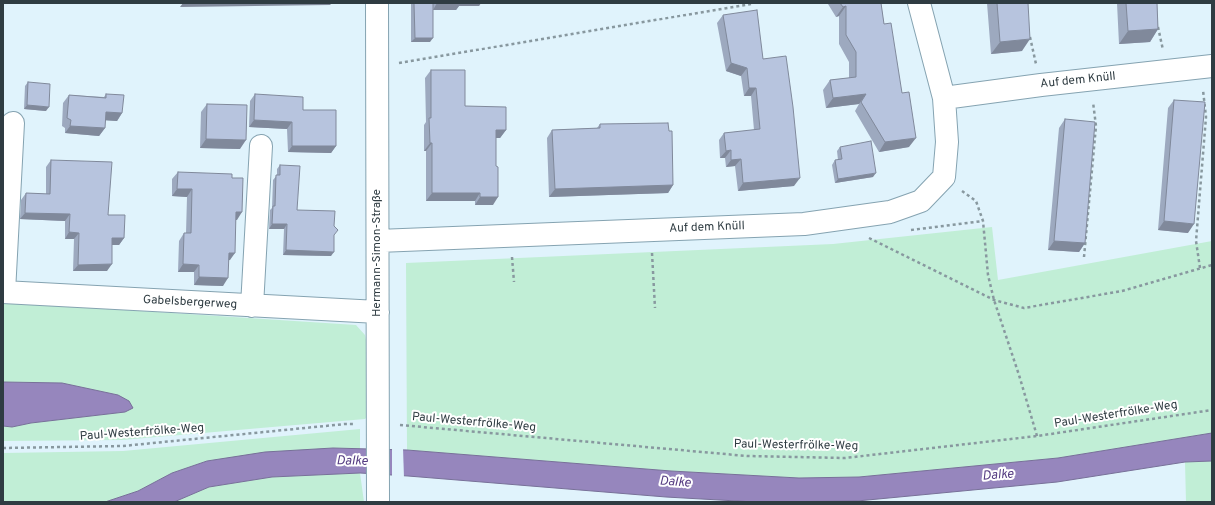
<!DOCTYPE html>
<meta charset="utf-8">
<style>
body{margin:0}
#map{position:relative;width:1215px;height:505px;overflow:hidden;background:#e0f3fc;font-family:Overpass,sans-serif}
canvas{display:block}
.frame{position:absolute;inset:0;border:4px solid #2f3c42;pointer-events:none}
</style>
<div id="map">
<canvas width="1215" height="505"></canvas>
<div class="frame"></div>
</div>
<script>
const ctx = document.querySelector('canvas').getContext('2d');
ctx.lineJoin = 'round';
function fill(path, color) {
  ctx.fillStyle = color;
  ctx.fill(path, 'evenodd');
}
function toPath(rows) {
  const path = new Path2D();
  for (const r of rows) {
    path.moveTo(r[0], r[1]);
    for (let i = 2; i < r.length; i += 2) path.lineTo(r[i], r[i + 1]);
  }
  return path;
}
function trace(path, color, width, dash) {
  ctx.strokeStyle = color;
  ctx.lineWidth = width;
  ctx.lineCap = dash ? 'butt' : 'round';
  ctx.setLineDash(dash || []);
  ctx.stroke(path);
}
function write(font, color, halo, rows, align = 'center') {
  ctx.font = font + ' Overpass,sans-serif';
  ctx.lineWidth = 4;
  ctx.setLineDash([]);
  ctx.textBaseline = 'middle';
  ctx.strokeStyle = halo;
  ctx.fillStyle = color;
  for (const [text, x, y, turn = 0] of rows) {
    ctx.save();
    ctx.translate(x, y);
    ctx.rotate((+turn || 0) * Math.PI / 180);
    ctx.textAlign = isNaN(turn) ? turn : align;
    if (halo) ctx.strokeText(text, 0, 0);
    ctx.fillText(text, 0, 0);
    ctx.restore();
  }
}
fill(toPath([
 [992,227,998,280,1212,241,1212,433,1058,458,859,477,799,478,671,471,407,450,406,263,833,244],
 [3,302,356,325,365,335,367,344,367,417,365,419,122,440,3,441,3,426,12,427,31,423,125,412,118,395,62,383,3,382],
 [360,429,360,449,333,448,207,461,172,473,138,491,105,502,3,502,3,453,123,451],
 [1212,461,1212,502,1186,502,1185,462],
 [360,473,364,502,174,502,209,487,272,477]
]), '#c1eed6');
const water = toPath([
 [3,382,62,383,118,395,129,401,133,408,125,412,31,423,12,427,3,426,3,382],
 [1212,433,1212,461,1185,462,1057,482,857,501,755,502,666,497,408,476,360,473,272,477,209,487,174,502,105,502,138,491,172,473,207,461,265,452,333,448,407,450,671,471,799,478,859,477,1058,458,1212,433]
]);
fill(water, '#9686bd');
trace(water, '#777098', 1);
fill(toPath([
 [392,448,403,448,404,478,392,477]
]), '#e0f3fc');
const minor = toPath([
 [377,3,378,502],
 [944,98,1041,85,1212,66],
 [378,241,804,224,890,212,921,201,944,177,947,142,944,98,919,3],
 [3,292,378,312],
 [4,292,13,123],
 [252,306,261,146]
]);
trace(minor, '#85a3b1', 24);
trace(toPath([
 [1158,27,1163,50],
 [1030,37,1036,64],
 [399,63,751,4],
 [962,191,976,201,983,221,988,275,994,300,1019,375,1037,436],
 [911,230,983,221],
 [869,238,994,300,1024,308,1122,291,1212,265],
 [652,253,655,308],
 [512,257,514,282],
 [1084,257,1096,126,1093,102],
 [1200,268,1196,241,1206,117,1203,90],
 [400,425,747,456,845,458,1037,436,1212,410],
 [3,448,123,446,345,424,355,424]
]), '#88989f', 2.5, [3, 3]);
trace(minor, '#fff', 22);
fill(toPath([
 [411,3,481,3,479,6,459,6,456,10,433,10,430,42,411,42],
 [828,3,881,3,884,24,909,147,879,152,855,111,859,104,826,108,823,90,830,80,849,78,849,62,839,44,839,16,836,17,828,4],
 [987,3,1028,3,1022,51,991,54],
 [1117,3,1157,3,1158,29,1150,42,1119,44],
 [723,15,763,59,794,186,738,191,735,166,726,167,725,158,720,158,719,140,724,133,754,130,751,96,744,96,741,76,726,71,717,23],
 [431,70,465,106,506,130,500,138,496,138,493,205,475,205,475,201,426,201,426,151,424,151,424,125,426,122,425,78],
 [28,82,46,111,24,109,25,86],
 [106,94,122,113,117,121,105,120,105,128,99,136,65,133,65,128,62,126,63,103,69,95,104,97],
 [255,94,336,146,331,153,288,152,287,129,249,127,250,101],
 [1174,100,1188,233,1158,230,1168,108],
 [207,104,240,149,200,148,201,112],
 [1065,119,1085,243,1079,252,1048,250,1059,128],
 [600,124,669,131,673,185,668,193,549,197,547,138,552,130,597,128],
 [840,147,873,177,835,183,832,165,835,160,838,160,837,151],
 [51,160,108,215,124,238,119,245,112,245,107,271,73,271,74,239,65,239,65,221,20,219,21,200,26,193,46,194,46,167],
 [280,165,297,210,334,235,331,256,283,255,284,229,269,229,270,210,272,208,273,180,277,175,277,169],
 [178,172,237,220,236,220,230,260,229,260,223,286,194,285,194,272,178,272,179,241,184,233,186,233,187,197,172,196,172,179]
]), '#9da9bf');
fill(toPath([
 [183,3,332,3,330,5,180,7],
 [437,3,481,3,479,6,459,6,456,10,433,10],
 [846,6,839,16,836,17,843,7],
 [1158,29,1150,42,1119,44,1128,31],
 [415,38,433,38,430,42,411,42],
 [1030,39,1022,51,991,54,1000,42],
 [731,63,747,68,741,76,726,71],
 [749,88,756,88,751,96,744,96],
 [866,94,859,104,826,108,833,98],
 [27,105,49,107,46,111,24,109],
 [106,112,122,113,117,121,100,120],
 [254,120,292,122,287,129,249,127],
 [70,126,105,128,99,136,65,133],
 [496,130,506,130,500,138,490,138],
 [916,138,909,147,879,152,885,142],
 [206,139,246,140,240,149,200,148],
 [430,143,432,143,426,151,424,151],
 [292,146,336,146,331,153,288,152],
 [731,150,725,158,720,158,726,151],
 [741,159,735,166,726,167,731,160],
 [876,173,873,177,835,183,838,179],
 [800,178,794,186,738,191,743,183],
 [673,185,668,193,549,197,555,189],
 [177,189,192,189,187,197,172,196],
 [432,193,480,193,475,201,426,201],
 [480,197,498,197,493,205,475,205],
 [236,212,242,212,237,220,231,220],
 [25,213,70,214,65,221,20,219],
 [1164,221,1194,224,1188,233,1158,230],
 [272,224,287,224,284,229,269,229],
 [69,232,79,233,74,239,65,239],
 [112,238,124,238,119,245,108,245],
 [1054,241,1085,243,1079,252,1048,250],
 [286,250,334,252,331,256,283,255],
 [229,253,235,253,230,260,224,261],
 [112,264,107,271,73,271,78,265],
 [183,264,199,265,194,272,178,272],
 [199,277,228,278,223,286,194,285]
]), '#80899b');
const building = toPath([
 [414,3,433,3,433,38,415,38,414,3],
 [840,3,881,3,884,24,891,23,902,93,909,92,916,138,885,142,861,102,866,94,833,98,830,80,856,77,856,52,846,35,846,6,843,7,840,3],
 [997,3,1028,3,1030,39,1000,42,997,3],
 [1126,3,1157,3,1158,29,1128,31,1126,3],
 [757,10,763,59,786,56,793,107,800,178,743,183,741,159,731,160,731,150,726,151,724,133,760,129,756,88,749,88,747,68,731,63,723,15,757,10],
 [431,70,465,70,465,106,506,107,506,130,496,130,496,166,498,167,498,197,480,197,480,193,432,193,432,143,430,143,429,118,431,118,431,70],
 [28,82,50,84,49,107,27,105,28,82],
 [106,94,124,95,122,113,106,112,105,128,70,126,71,120,67,118,69,95,106,98,106,94],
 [255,94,303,97,303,110,336,110,336,146,292,146,292,122,254,120,255,94],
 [1174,100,1205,102,1194,224,1164,221,1174,100],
 [207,104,247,105,246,140,206,139,207,104],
 [1065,119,1095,122,1085,243,1054,241,1065,119],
 [668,123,669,131,672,131,673,185,555,189,552,130,600,128,600,124,668,123],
 [871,141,876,173,838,179,835,160,842,159,840,147,871,141],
 [51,160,112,162,108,215,125,215,124,238,112,238,112,264,78,265,79,233,69,232,70,214,25,213,26,193,50,194,51,160],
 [280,165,300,166,297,210,335,211,334,226,338,230,334,235,334,252,286,250,287,224,272,224,273,206,275,206,276,175,280,175,280,165],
 [178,172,232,174,232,178,243,178,242,212,236,212,235,253,229,253,228,278,199,277,199,265,183,264,184,233,191,233,192,189,177,189,178,172]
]);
fill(building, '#b7c4de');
trace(building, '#80899b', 1);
write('12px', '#2f3c42', '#fff', [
 ["Auf dem Knüll",1078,81,-6],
 ["Auf dem Knüll",707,228,-2],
 ["Hermann-Simon-Straße",378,253,-90],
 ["Gabelsbergerweg",190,303,3],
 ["Paul-Westerfrölke-Weg",1116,415,-9],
 ["Paul-Westerfrölke-Weg",474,423,5],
 ["Paul-Westerfrölke-Weg",142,433,-4],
 ["Paul-Westerfrölke-Weg",796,446,1]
]);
write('italic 13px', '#553c82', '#fff', [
 ["Dalke",352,462,1],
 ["Dalke",998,476,-4],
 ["Dalke",675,483,4]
]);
</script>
